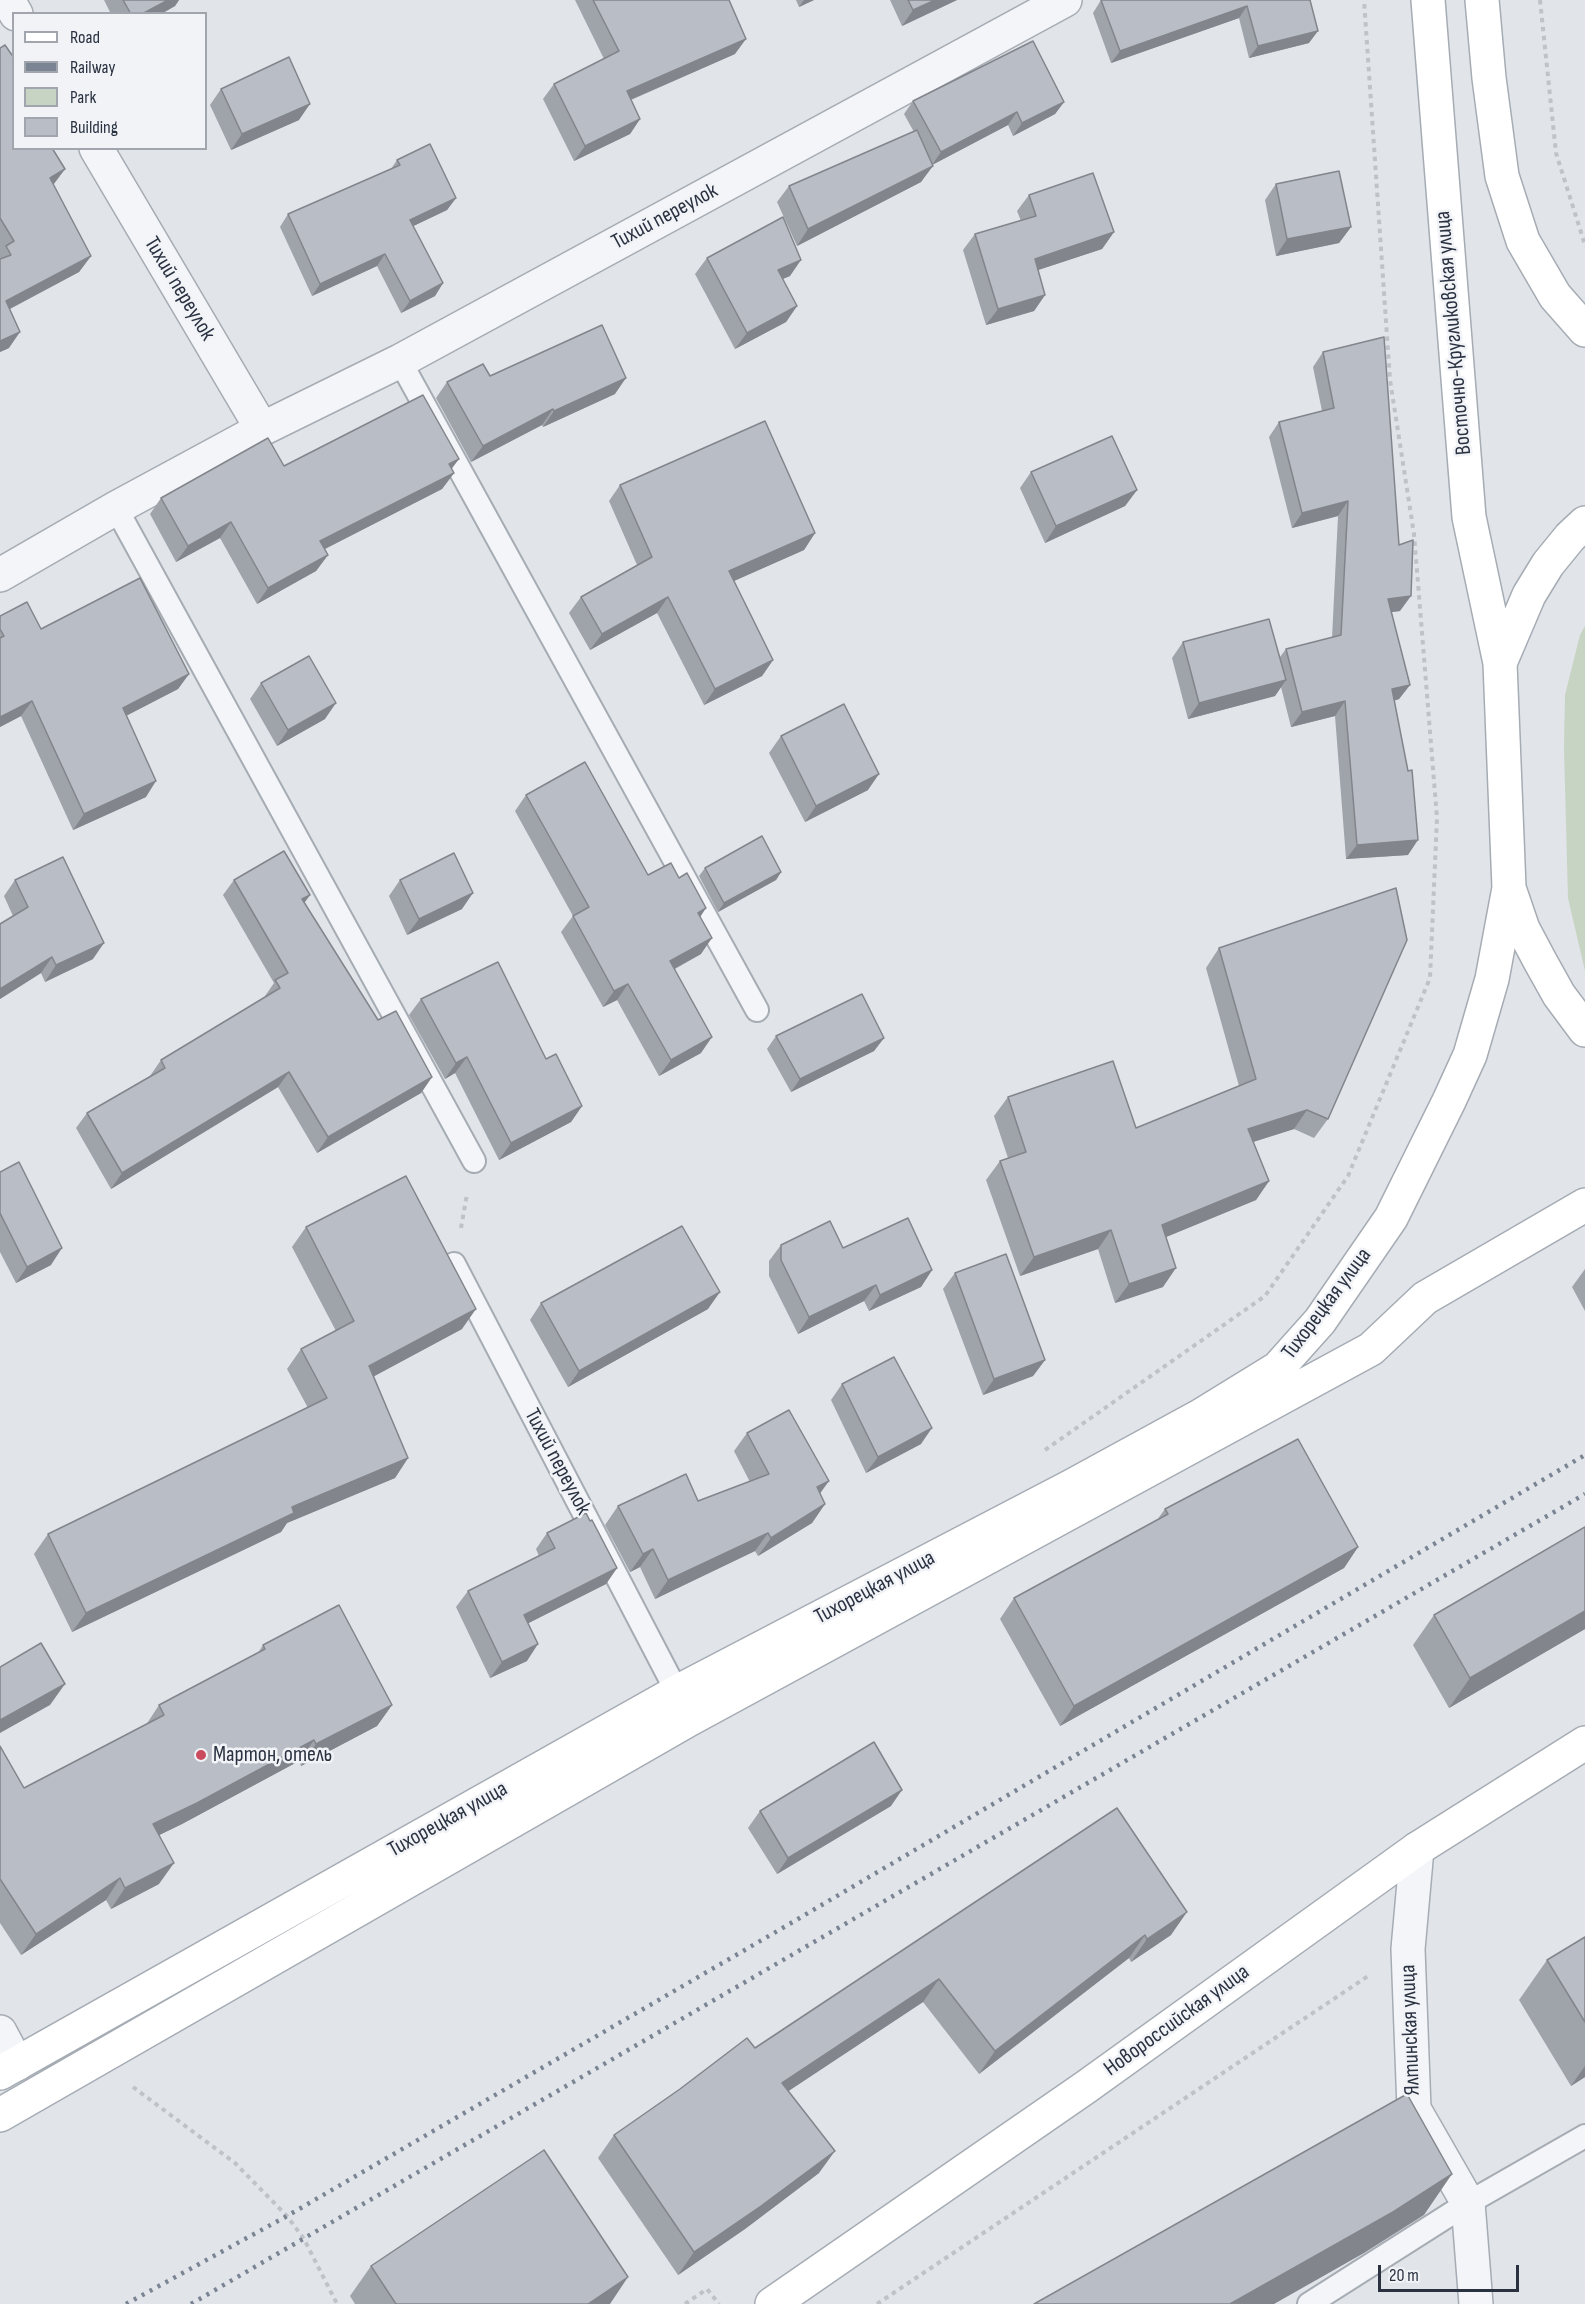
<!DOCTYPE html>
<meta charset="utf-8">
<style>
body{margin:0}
#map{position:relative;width:1585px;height:2304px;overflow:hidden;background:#e1e5ea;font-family:"Sofia Sans Condensed",sans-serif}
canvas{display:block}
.legend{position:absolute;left:12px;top:12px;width:195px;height:138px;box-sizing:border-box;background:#f1f3f7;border:2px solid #a1a6ae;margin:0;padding:8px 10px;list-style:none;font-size:18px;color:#2a3241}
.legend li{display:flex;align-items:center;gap:12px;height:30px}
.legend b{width:30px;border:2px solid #a1a6ae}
.scale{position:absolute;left:1378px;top:2265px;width:141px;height:27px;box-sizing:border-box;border:3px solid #2a3241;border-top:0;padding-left:8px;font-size:18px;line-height:21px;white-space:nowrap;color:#2a3241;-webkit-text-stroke:4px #f1f3f7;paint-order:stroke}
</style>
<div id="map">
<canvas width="1585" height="2304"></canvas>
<ul class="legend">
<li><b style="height:8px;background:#fff"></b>Road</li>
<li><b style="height:8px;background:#7b8493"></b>Railway</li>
<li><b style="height:16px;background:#c7d3c3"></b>Park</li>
<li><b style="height:16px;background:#b9bec6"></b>Building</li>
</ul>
<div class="scale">20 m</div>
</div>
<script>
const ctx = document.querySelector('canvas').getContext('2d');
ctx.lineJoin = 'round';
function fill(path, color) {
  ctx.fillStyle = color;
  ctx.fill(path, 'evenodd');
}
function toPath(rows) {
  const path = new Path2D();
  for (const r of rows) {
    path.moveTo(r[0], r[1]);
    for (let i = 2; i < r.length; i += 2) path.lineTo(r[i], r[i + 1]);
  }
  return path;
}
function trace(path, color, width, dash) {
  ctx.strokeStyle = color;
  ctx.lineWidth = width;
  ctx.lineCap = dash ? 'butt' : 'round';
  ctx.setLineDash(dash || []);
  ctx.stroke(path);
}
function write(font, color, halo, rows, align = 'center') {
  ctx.font = font + ' "Sofia Sans Condensed",sans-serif';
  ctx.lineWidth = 5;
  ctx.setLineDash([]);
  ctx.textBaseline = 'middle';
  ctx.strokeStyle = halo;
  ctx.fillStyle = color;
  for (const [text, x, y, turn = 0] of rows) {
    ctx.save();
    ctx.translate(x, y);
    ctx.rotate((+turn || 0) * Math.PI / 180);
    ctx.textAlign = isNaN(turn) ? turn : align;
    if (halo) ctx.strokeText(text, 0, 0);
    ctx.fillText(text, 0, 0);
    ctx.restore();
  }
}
fill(toPath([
 [1585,626,1585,971,1568,898,1564,749,1565,695,1580,635]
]), '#c7d3c3');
const lane = toPath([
 [400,361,757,1010],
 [116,508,474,1161],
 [454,1264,677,1692],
 [1309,2304,1468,2203,1585,2136]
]);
const street = toPath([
 [8,0,16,14],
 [96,148,262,429],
 [0,575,116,508,262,429,400,361,1065,0],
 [1417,1849,1408,1949,1414,2109,1468,2203,1476,2304],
 [0,2032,17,2064]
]);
const secondary = toPath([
 [1428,0,1469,517,1500,663],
 [1482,0,1489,78,1502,176,1523,241,1555,296,1585,330],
 [1585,523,1570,537,1548,564,1529,595,1500,663,1509,888,1523,929,1540,961,1559,995,1585,1030],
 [0,2073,677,1692,1072,1486,1200,1416,1278,1368,1320,1321,1391,1218,1449,1101,1470,1055,1492,979,1509,888],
 [0,2115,690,1719,1371,1349,1425,1298,1585,1205],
 [772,2304,1086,2087,1417,1849,1585,1743]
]);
trace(lane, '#a6acb4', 26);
trace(street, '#a6acb4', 36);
trace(secondary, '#a6acb4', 36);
trace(toPath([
 [1540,0,1556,153,1585,245],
 [461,1228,467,1194],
 [1045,1450,1265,1296,1348,1176,1430,978,1437,818,1414,534,1390,380,1364,0],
 [133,2087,235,2163,287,2216,304,2239,337,2304],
 [685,2304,707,2289,719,2304],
 [877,2304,1368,1976]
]), '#bfc2c8', 4, [4.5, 4.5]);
trace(lane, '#f4f5f8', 22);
trace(street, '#f4f5f8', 33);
trace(secondary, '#fff', 33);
trace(toPath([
 [126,2304,287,2216,786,1926,1585,1455],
 [191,2304,1585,1494]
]), '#7b8493', 4.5, [3, 6]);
fill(toPath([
 [104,0,179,0,175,6,161,14,111,14],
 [575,0,729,0,735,54,631,100,640,119,630,134,574,161,543,99,554,84,604,59],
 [796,0,814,0,799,7],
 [890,0,957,0,902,26],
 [1101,0,1310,0,1309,43,1249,58,1239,18,1111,63,1093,13],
 [0,48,14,148,65,169,53,185,91,256,79,272,10,309,9,348,0,352],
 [221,89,299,120,231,150,210,105],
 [913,101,1064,102,1055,114,1013,136,1008,125,932,165,921,182,797,246,777,202,789,186,914,132,904,114],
 [397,160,456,198,447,210,413,226,443,283,435,296,401,313,377,266,312,296,280,227,288,214,391,169],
 [1276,184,1351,227,1339,243,1276,256,1265,200],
 [1029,195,1114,232,1102,249,1038,270,1045,295,1034,311,986,325,963,250,975,234,1021,221,1017,211],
 [707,258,790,276,782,279,797,306,786,322,735,349,695,274],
 [1323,352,1400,611,1391,612,1410,685,1399,699,1394,701,1408,855,1346,859,1335,716,1291,727,1281,687,1275,696,1188,719,1172,658,1183,642,1280,657,1286,649,1332,638,1338,516,1292,528,1269,437,1279,422,1322,411,1313,367],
 [490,376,615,394,543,427,542,425,471,462,436,398,447,382],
 [284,466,452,469,454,473,442,489,325,549,328,555,316,571,257,604,220,538,176,562,150,514,161,498],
 [1031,472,1137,490,1125,506,1045,543,1020,488],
 [620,485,815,533,804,550,734,581,773,660,762,676,704,705,657,613,590,650,569,613,581,597,637,565,609,501],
 [0,616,189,674,178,689,126,716,146,797,73,830,21,716,0,727],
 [261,683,325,719,277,746,250,699],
 [781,736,868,790,805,822,769,753],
 [526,795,648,875,700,916,701,954,675,969,701,1053,659,1076,617,1000,603,1007,561,932,573,916,515,811],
 [705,868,781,872,776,880,718,912,699,876],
 [15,880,93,959,45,982,41,973,0,999,0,924,13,916,4,896],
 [234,880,310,895,304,903,378,1020,432,1077,421,1093,317,1153,278,1087,111,1189,76,1128,87,1113,150,1076,161,1060,265,997,265,996,274,983,223,895],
 [400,880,462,909,407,935,389,896],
 [1219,948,1328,1119,1314,1138,1294,1129,1253,1142,1269,1181,1256,1200,1166,1237,1163,1287,1115,1303,1098,1249,1020,1276,986,1180,1000,1161,1008,1158,994,1116,1008,1097,1136,1128,1239,1086,1206,968],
 [421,999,546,1059,582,1106,571,1122,499,1160,455,1073,445,1079,409,1015],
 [776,1036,884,1038,874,1051,791,1092,767,1049],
 [0,1172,51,1265,16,1283,0,1252],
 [306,1227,462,1329,374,1376,408,1458,395,1478,287,1523,281,1532,72,1632,34,1554,48,1534,308,1408,287,1369,301,1349,336,1331,292,1247],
 [781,1245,843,1248,932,1270,921,1287,869,1311,864,1301,798,1334,769,1276,769,1261],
 [1585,1269,1585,1311,1572,1287],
 [955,1273,1045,1360,1033,1376,983,1395,943,1289],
 [541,1303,708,1309,568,1387,530,1320],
 [842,1384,921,1444,866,1473,831,1400],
 [747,1433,820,1494,825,1504,812,1523,758,1556,755,1551,655,1599,640,1567,630,1572,605,1525,618,1506,698,1501,750,1482,734,1451],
 [1165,1509,1358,1547,1344,1568,1060,1726,1000,1619,1014,1598,1157,1520],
 [590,1521,617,1568,606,1584,528,1623,527,1661,490,1678,456,1607,468,1591,539,1556,536,1549,547,1533],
 [1585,1527,1585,1629,1449,1708,1413,1645,1434,1615],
 [263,1645,392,1705,377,1726,301,1766,299,1761,182,1824,159,1835,159,1884,111,1909,106,1900,21,1955,0,1923,0,1746,24,1788,146,1725,159,1705,258,1653],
 [891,1806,777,1874,748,1828,760,1811],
 [1117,1808,1171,1935,1131,1962,1129,1958,979,2074,923,2002,788,2091,819,2173,745,2229,678,2275,598,2158,614,2135,755,2048],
 [1585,1937,1585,2077,1571,2086,1519,2000,1547,1960],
 [371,2266,610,2304,355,2304,350,2296]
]), '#9fa3aa');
fill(toPath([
 [168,0,179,0,175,6,161,14,142,14],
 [804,0,814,0,799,7],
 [935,0,957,0,902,26,913,10],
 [1247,6,1239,18,1111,63,1120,51],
 [1318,31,1309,43,1249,58,1258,46],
 [746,39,735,54,616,106,627,91],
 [1064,102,1055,114,1013,136,1022,123],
 [310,104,299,120,231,150,242,134],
 [1017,112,1008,125,932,165,941,152],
 [640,119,630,134,574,161,585,146],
 [933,166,921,182,797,246,808,229],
 [65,169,53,185,50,178],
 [456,198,447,210,401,232,410,220],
 [1351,227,1339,243,1276,256,1287,239],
 [1114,232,1102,249,1023,275,1035,259],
 [385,254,377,266,312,296,320,284],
 [91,256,79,272,0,314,6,301],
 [801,260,790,276,766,286,778,270],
 [443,283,435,296,401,313,410,301],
 [1045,295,1034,311,986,325,998,309],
 [797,306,786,322,735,349,747,333],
 [20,332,9,348,0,352,0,341],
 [626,378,615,394,543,427,554,411],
 [553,409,542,425,471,462,483,446],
 [459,459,447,475,449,464],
 [454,473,442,489,309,557,320,541],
 [1137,490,1125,506,1045,543,1056,526],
 [1348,501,1338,516,1292,528,1302,513],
 [231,522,220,538,176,562,188,546],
 [815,533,804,550,718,588,729,571],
 [328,555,316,571,257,604,268,588],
 [1411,596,1400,611,1377,614,1388,599],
 [668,597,657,613,590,650,602,634],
 [773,660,762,676,704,705,715,689],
 [189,674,178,689,112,723,123,708],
 [1286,680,1275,696,1188,719,1199,703],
 [1410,685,1399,699,1382,704,1392,689],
 [32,701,21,716,0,727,0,717],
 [1345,701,1335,716,1291,727,1302,712],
 [336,703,325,719,277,746,288,730],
 [879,774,868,790,805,822,816,806],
 [156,781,146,797,73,830,84,814],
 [1418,840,1408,855,1346,859,1357,845],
 [781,872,776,880,718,912,724,903],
 [473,893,462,909,407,935,419,919],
 [310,895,299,910,302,899],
 [706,908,695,925,698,913],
 [712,938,701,954,659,977,670,961],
 [104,943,93,959,45,982,56,965],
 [52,957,41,973,0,999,0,989],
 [628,984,617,1000,603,1007,614,991],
 [712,1037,701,1053,659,1076,671,1060],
 [884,1038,874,1051,791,1092,800,1079],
 [467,1057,455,1073,445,1079,456,1063],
 [289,1072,278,1087,111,1189,122,1173],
 [432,1077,421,1093,317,1153,328,1137],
 [582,1106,571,1122,499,1160,511,1143],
 [1307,1110,1294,1129,1234,1148,1248,1129],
 [1269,1181,1256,1200,1149,1244,1162,1225],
 [1111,1230,1098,1249,1020,1276,1034,1257],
 [62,1248,51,1265,16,1283,27,1267],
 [1176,1268,1163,1287,1115,1303,1129,1284],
 [932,1270,921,1287,869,1311,880,1295],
 [876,1285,864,1301,798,1334,809,1317],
 [720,1292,708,1309,568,1387,579,1371],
 [476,1309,462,1329,356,1386,369,1366],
 [1045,1360,1033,1376,983,1395,994,1379],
 [932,1428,921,1444,866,1473,878,1457],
 [408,1458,395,1478,287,1523,281,1532,72,1632,86,1613,292,1507],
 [829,1481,816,1499,817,1487],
 [825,1504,812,1523,758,1556,771,1538],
 [768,1533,755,1551,655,1599,668,1580],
 [1358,1547,1344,1568,1060,1726,1074,1706],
 [653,1549,640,1567,630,1572,643,1554],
 [617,1568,606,1584,513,1631,524,1615],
 [1585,1611,1585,1629,1449,1708,1470,1678],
 [538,1644,527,1661,490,1678,502,1662],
 [65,1684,50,1705,0,1733,0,1720],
 [392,1705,377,1726,301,1766,316,1744],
 [314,1740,299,1761,182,1824,139,1845,153,1824],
 [902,1790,891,1806,777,1874,788,1858],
 [174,1863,159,1884,111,1909,125,1888],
 [120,1878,106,1900,21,1955,36,1934],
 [1187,1912,1171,1935,1131,1962,1147,1939],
 [1145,1935,1129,1958,979,2074,995,2051],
 [939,1979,923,2002,766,2106,782,2083],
 [1585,2066,1585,2077,1571,2086],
 [835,2151,819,2173,745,2229,678,2275,694,2252],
 [1452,2174,1424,2215,1364,2253,1274,2304,1230,2304],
 [628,2277,610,2304,588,2304]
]), '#82858b');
const building = toPath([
 [123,0,168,0,142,14,131,14,123,0],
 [593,0,729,0,746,39,627,91,640,119,585,146,554,84,619,51,593,0],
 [908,0,935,0,913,10,908,0],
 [1101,0,1310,0,1318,31,1258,46,1247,6,1120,51,1101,0],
 [1033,41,1064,102,1022,123,1017,112,941,152,913,101,1033,41],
 [5,45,14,58,14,148,52,148,65,169,50,178,91,256,6,301,20,332,0,341,0,259,11,255,6,246,14,241,0,218,0,48,5,45],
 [289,57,310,104,242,134,221,89,289,57],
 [917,130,933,166,808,229,789,186,917,130],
 [430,144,456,198,410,220,443,283,410,301,385,254,320,284,288,214,400,165,397,160,430,144],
 [1339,171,1351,227,1287,239,1276,184,1339,171],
 [1093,173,1114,232,1035,259,1045,295,998,309,975,234,1036,216,1029,195,1093,173],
 [783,217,801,260,778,270,797,306,747,333,707,258,783,217],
 [602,325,626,378,554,411,553,409,483,446,447,382,483,364,490,376,602,325],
 [1384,337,1399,545,1413,540,1411,596,1388,599,1410,685,1392,689,1408,771,1412,770,1418,840,1357,845,1345,701,1302,712,1286,649,1341,635,1348,501,1302,513,1279,422,1334,408,1323,352,1384,337],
 [423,395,459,459,449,464,454,473,320,541,328,555,268,588,231,522,188,546,161,498,268,438,284,466,423,395],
 [765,421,815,533,729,571,773,660,715,689,668,597,602,634,581,597,652,557,620,485,765,421],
 [1112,436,1137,490,1056,526,1031,472,1112,436],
 [140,578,189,674,123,708,156,781,84,814,32,701,0,717,0,638,4,636,0,629,0,616,27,602,41,629,140,578],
 [1269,619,1286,680,1199,703,1183,642,1269,619],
 [309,656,336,703,288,730,261,683,309,656],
 [844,704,879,774,816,806,781,736,844,704],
 [585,762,648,875,671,863,679,878,687,873,706,908,698,913,712,938,670,961,712,1037,671,1060,628,984,614,991,573,916,589,907,526,795,585,762],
 [762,836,781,872,724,903,705,868,762,836],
 [284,851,310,895,302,899,378,1020,396,1011,432,1077,328,1137,289,1072,122,1173,87,1113,165,1068,161,1060,280,988,275,980,288,973,234,880,284,851],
 [454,853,473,893,419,919,400,880,454,853],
 [63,857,104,943,56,965,52,957,0,989,0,924,28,907,15,880,63,857],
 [1396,888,1407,940,1328,1119,1307,1110,1248,1129,1269,1181,1162,1225,1176,1268,1129,1284,1111,1230,1034,1257,1000,1161,1026,1152,1008,1097,1113,1061,1136,1128,1256,1079,1219,948,1396,888],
 [498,962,546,1059,556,1054,582,1106,511,1143,467,1057,456,1063,421,999,498,962],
 [862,994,884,1038,800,1079,776,1036,862,994],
 [19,1162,62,1248,27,1267,0,1213,0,1172,19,1162],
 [406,1176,476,1309,369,1366,408,1458,292,1507,294,1513,86,1613,48,1534,327,1398,301,1349,354,1321,306,1227,406,1176],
 [908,1218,932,1270,880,1295,876,1285,809,1317,781,1260,781,1245,830,1221,843,1248,908,1218],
 [682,1226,720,1292,579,1371,541,1303,682,1226],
 [1006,1254,1045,1360,994,1379,955,1273,1006,1254],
 [894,1357,932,1428,878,1457,842,1384,894,1357],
 [789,1410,829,1481,817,1487,825,1504,771,1538,768,1533,668,1580,653,1549,643,1554,618,1506,686,1474,698,1501,769,1474,747,1433,789,1410],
 [1298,1439,1358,1547,1074,1706,1014,1598,1168,1514,1165,1509,1298,1439],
 [586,1513,590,1521,592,1520,617,1568,524,1615,538,1644,502,1662,468,1591,555,1548,547,1533,586,1513],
 [1585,1527,1585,1611,1470,1678,1434,1615,1585,1527],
 [339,1605,392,1705,316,1744,314,1740,197,1803,153,1824,174,1863,125,1888,120,1878,36,1934,0,1879,0,1746,24,1788,164,1715,159,1705,265,1649,263,1645,339,1605],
 [41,1643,65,1684,0,1720,0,1667,41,1643],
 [874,1742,902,1790,788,1858,760,1811,874,1742],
 [1117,1808,1187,1912,1147,1939,1145,1935,995,2051,939,1979,782,2083,835,2151,761,2206,694,2252,614,2135,680,2089,747,2038,755,2048,1117,1808],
 [1585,1937,1585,2022,1547,1960,1585,1937],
 [1407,2094,1452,2174,1393,2212,1230,2304,1034,2304,1407,2094],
 [544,2150,628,2277,588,2304,396,2304,371,2266,544,2150]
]);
fill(building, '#b9bec6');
trace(building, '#82858b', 1.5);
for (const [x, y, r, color] of [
 [201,1755,6,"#ca4b5e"]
]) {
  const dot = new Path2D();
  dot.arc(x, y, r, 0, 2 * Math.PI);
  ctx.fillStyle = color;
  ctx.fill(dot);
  trace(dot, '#f1f3f7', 2);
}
write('22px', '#2a3241', '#f1f3f7', [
 ["Тихий переулок",665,217,-28],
 ["Тихий переулок",179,289,59],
 ["Восточно-Кругликовская улица",1454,333,-95],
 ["Тихорецкая улица",1327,1304,-53],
 ["Тихий переулок",557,1462,62],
 ["Тихорецкая улица",875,1588,-28],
 ["Тихорецкая улица",448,1820,-29],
 ["Новороссийская улица",1177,2021,-36],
 ["Ялтинская улица",1411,2030,-92]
]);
write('22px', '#2a3241', '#f1f3f7', [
 ["Мартон, отель",213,1755]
], 'left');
</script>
